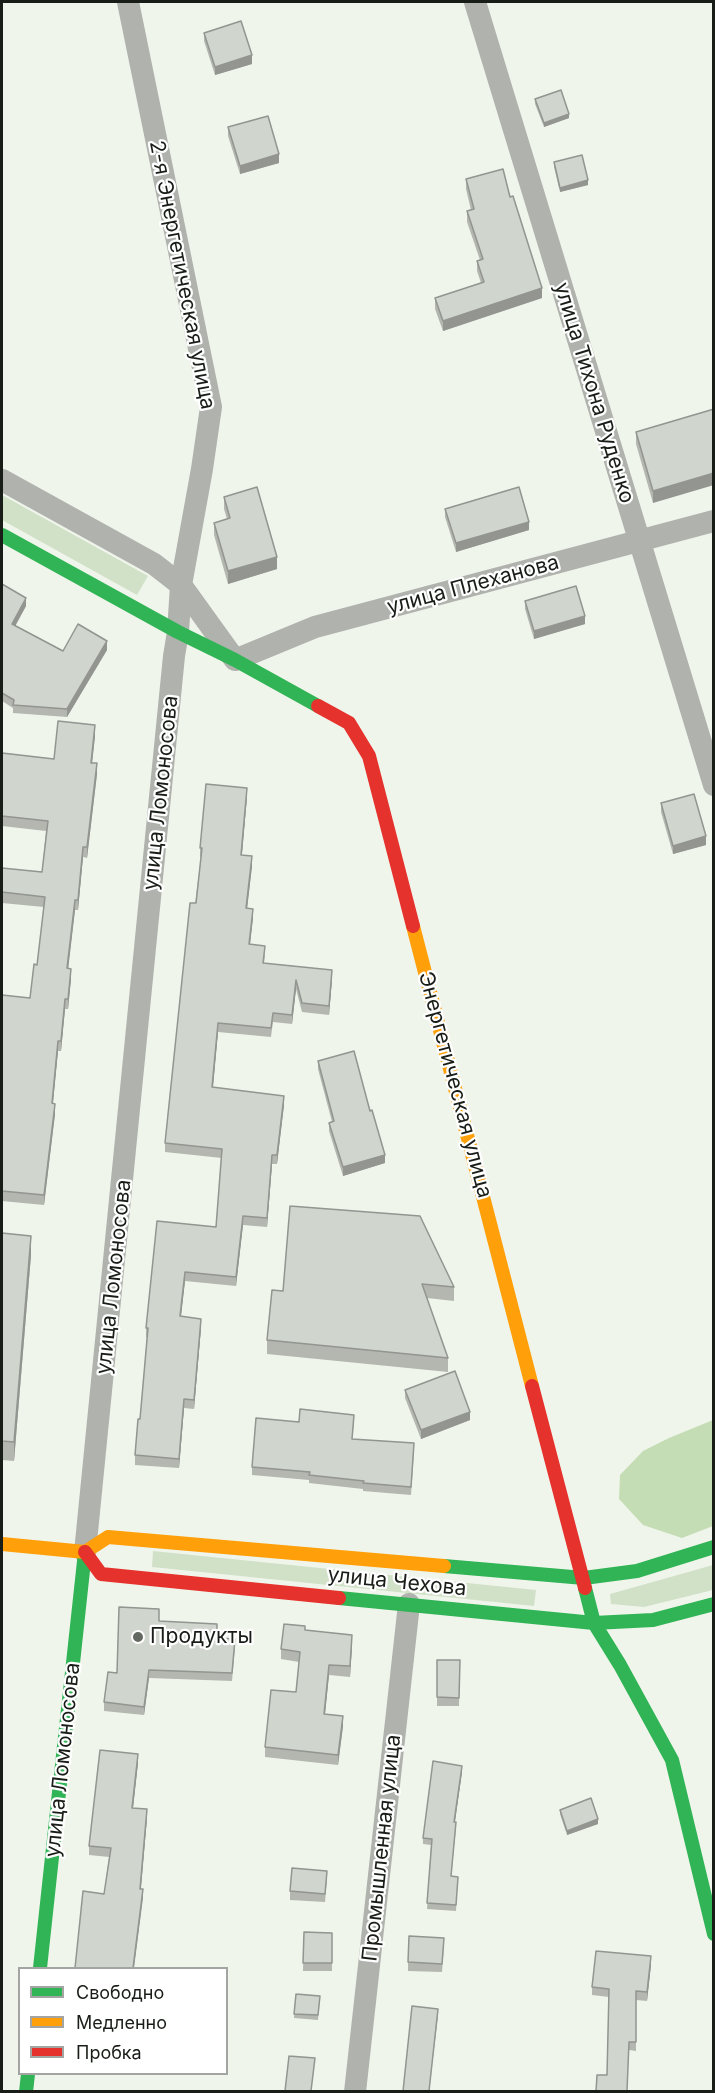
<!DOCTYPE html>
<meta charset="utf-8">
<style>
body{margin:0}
#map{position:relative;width:715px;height:2093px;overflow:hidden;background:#f0f5ec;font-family:Inter,sans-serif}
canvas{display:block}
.frame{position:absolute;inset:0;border:3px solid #191d17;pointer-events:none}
.legend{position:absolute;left:18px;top:1967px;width:210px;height:108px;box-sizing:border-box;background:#fff;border:2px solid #a3a5a2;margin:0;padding:8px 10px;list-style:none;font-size:18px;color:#191d17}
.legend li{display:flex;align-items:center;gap:12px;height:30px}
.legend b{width:30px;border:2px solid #a3a5a2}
</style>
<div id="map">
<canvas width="715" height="2093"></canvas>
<div class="frame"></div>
<ul class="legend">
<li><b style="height:8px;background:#30b455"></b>Свободно</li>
<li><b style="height:8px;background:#ff9f0a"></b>Медленно</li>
<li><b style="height:8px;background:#e5322d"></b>Пробка</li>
</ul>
</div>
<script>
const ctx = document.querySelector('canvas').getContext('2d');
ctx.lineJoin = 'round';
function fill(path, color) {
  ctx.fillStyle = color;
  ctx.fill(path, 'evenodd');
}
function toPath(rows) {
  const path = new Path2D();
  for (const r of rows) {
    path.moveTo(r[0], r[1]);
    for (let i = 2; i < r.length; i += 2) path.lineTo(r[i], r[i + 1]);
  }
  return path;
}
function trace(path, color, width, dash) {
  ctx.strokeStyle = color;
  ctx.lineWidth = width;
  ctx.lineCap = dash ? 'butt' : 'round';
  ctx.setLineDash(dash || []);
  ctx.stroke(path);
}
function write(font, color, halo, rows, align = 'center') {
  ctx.font = font + ' Inter,sans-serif';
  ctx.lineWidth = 4.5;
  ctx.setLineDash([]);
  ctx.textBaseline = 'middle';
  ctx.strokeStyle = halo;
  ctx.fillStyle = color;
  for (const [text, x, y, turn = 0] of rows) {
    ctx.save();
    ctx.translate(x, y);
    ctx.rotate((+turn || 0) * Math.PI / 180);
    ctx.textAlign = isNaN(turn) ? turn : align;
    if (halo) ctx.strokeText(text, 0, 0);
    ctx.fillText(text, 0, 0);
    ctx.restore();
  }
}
fill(toPath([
 [2,495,148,576,137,595,2,520],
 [153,1551,536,1590,534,1606,152,1567],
 [713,1565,713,1590,644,1607,611,1604,610,1594]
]), '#d1e1c7');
fill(toPath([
 [713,1420,713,1526,682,1538,643,1525,619,1499,620,1475,643,1451,669,1438]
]), '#c4ddb4');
trace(toPath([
 [475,2,714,785],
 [2,480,154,564,181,585,235,660,315,627,714,521],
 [85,1552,174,656,178,632,181,585,202,469,211,407,128,2],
 [355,2092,409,1604]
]), '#afb2ad', 22);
trace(toPath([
 [2,535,178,632,235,660,318,706],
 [444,1566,584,1578,637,1571,714,1547],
 [585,1588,594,1623,620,1665,672,1760,714,1934],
 [339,1598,594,1623,653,1620,714,1604],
 [40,1968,85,1552],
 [26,2092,28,2074]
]), '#30b455', 14);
trace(toPath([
 [413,926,532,1386],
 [2,1544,85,1552,108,1537,444,1566]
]), '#ff9f0a', 14);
trace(toPath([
 [318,706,349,723,369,756,413,926],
 [532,1386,585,1588],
 [85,1552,101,1574,339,1598]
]), '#e5322d', 14);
fill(toPath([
 [204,33,252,64,215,75,204,41],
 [535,99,569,118,544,127,535,104],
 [228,127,279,163,240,174,228,136],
 [554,162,588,185,560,192,554,167],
 [466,179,510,197,542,298,443,331,435,309,435,298,481,283,477,271,477,261,480,260,467,222,467,211,471,210,466,189],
 [714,409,653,503,636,444,636,432],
 [224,497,277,569,228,584,214,535,214,523,227,519,224,509],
 [445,509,529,530,456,552,445,517],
 [2,584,26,606,15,626,63,651,107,650,67,717,13,713,13,708,2,701],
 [525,601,585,624,534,639,525,609],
 [95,736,92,763,97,774,87,858,83,857,78,910,75,910,68,968,71,979,68,1009,65,1009,61,1051,58,1051,53,1103,55,1114,44,1205,2,1201,2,995,30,998,37,965,44,907,2,903,2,868,42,872,46,831,2,826,2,753,54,759],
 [247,797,242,855,252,866,247,909,253,918,250,944,265,955,264,964,332,979,329,1015,302,1012,296,989,292,1024,273,1022,271,1037,218,1032,213,1088,284,1105,277,1164,272,1164,267,1227,243,1225,236,1286,185,1281,181,1316,201,1328,194,1409,184,1408,179,1468,135,1465,135,1455,140,1419,147,1337,146,1337,146,1328,216,1227,222,1158,165,1152,165,1143,201,857,200,857,200,848],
 [661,803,706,845,673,854,661,812],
 [318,1061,370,1111,385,1163,343,1176,329,1131,329,1123,332,1122,318,1069],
 [290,1206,454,1287,454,1301,427,1298,448,1358,448,1372,267,1354,267,1340,283,1291],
 [2,1233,31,1255,14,1461,2,1460],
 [405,1390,470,1420,421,1439,405,1398],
 [299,1422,354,1423,352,1439,414,1451,411,1495,363,1491,363,1489,309,1483,309,1480,252,1475,252,1467],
 [159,1621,217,1638,235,1647,232,1681,149,1678,144,1715,104,1711,104,1702,117,1673],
 [305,1631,352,1645,350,1677,329,1675,325,1714,343,1726,338,1765,265,1757,265,1747,296,1692,299,1662,281,1659,281,1649],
 [437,1660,460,1660,459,1706,437,1706],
 [138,1763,133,1808,147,1818,141,1889,143,1898,104,1894,109,1857,89,1855,89,1846],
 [462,1772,455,1822,456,1828,451,1876,458,1877,456,1911,427,1909,431,1845,423,1844,423,1838],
 [560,1810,598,1824,567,1835,560,1814],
 [327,1879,325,1902,290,1900,290,1891],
 [304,1932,332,1933,332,1971,303,1971],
 [444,1946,442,1972,408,1971,408,1962],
 [651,1965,647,2001,636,2000,636,2051,629,2050,607,2075,609,1997,592,1995,592,1987],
 [296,1994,320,1996,318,2020,294,2018]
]), '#b3b7b0');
fill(toPath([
 [252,55,252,64,215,75,215,67],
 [569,114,569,118,544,127,544,123],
 [279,154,279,163,240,174,240,166],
 [588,180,588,185,560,192,560,188],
 [542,288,542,298,443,331,443,321],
 [714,473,714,485,653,503,653,491],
 [529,522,529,530,456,552,456,543],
 [277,557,277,569,228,584,228,571],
 [26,598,26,606,12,632,12,624],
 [585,616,585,624,534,639,534,631],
 [107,641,107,650,67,717,67,709],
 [95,725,95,736,91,773,91,763],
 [97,763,97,774,87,858,87,847],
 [247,788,247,797,241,864,241,855],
 [706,836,706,845,673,854,673,846],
 [83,847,83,857,78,910,78,900],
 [252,856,252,866,246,918,246,908],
 [75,900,75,910,67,979,67,968],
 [253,909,253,918,249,953,249,944],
 [71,969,71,979,68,1009,68,999],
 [332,970,332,979,329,1015,329,1006],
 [296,980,296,989,292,1024,292,1015],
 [65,999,65,1009,61,1051,61,1041],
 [218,1023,218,1032,212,1097,212,1087],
 [58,1041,58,1051,52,1113,52,1103],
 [284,1096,284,1105,277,1164,277,1155],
 [55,1104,55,1114,44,1205,44,1195],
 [272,1155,272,1164,267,1227,267,1218],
 [385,1155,385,1163,343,1176,343,1167],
 [243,1216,243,1225,236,1286,236,1277],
 [31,1236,31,1255,14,1461,14,1442],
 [185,1272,185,1281,180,1325,180,1316],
 [201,1319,201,1328,194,1409,194,1400],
 [184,1399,184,1408,179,1468,179,1459],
 [470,1412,470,1420,421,1439,421,1430],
 [352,1635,352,1645,350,1677,350,1666],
 [329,1665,329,1675,324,1724,324,1714],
 [149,1670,149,1678,144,1715,144,1707],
 [343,1716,343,1726,338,1765,338,1755],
 [138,1754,138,1763,132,1817,132,1808],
 [462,1766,462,1772,454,1828,454,1822],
 [147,1809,147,1818,140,1897,140,1889],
 [598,1819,598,1824,567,1835,567,1831],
 [143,1889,143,1898,134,1968,133,1968],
 [651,1956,651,1965,647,2001,647,1992],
 [438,2009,438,2015,429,2091]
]), '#929590');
const building = toPath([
 [241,21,252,55,215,67,204,33,241,21],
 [561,90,569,114,544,123,535,99,561,90],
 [268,116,279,154,240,166,228,127,268,116],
 [582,155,588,180,560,188,554,162,582,155],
 [503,169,510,197,513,196,542,288,443,321,435,298,484,282,477,261,483,259,467,211,474,209,466,179,503,169],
 [714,409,714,473,653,491,636,432,714,409],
 [257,487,277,557,228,571,214,523,230,518,224,497,257,487],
 [519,487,529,522,456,543,445,509,519,487],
 [2,584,26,598,12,624,63,651,78,624,107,641,67,709,13,705,14,700,2,693,2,584],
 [576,586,585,616,534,631,525,601,576,586],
 [58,721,95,725,91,763,97,763,87,847,83,847,78,900,75,900,67,968,71,969,68,999,65,999,61,1041,58,1041,52,1103,55,1104,44,1195,2,1191,2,995,30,998,34,964,37,965,45,897,2,892,2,868,42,872,48,821,2,816,2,753,54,759,58,721],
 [206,784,247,788,241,855,252,856,246,908,253,909,249,944,265,946,263,963,332,970,329,1006,302,1003,296,980,292,1015,273,1013,271,1028,218,1023,212,1087,284,1096,277,1155,272,1155,267,1218,243,1216,236,1277,185,1272,180,1316,201,1319,194,1400,184,1399,179,1459,135,1455,138,1419,140,1419,148,1328,146,1328,157,1221,216,1227,222,1149,165,1143,190,903,196,903,202,848,200,848,206,784],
 [694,794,706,836,673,846,661,803,694,794],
 [354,1051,370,1111,372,1110,385,1155,343,1167,329,1123,334,1121,318,1061,354,1051],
 [290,1206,420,1216,454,1287,422,1284,448,1358,267,1340,272,1290,283,1291,290,1206],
 [2,1233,31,1236,14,1442,2,1441,2,1233],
 [455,1371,470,1412,421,1430,405,1390,455,1371],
 [300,1409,354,1415,352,1439,414,1443,411,1487,363,1483,364,1481,309,1475,310,1472,252,1467,256,1418,299,1422,300,1409],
 [119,1607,159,1609,159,1621,217,1624,217,1638,235,1639,232,1673,149,1670,144,1707,104,1702,108,1672,117,1673,119,1607],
 [284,1624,305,1626,305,1630,352,1635,350,1666,329,1665,324,1714,343,1716,338,1755,265,1747,271,1690,296,1692,300,1652,281,1649,284,1624],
 [437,1660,460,1660,459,1698,437,1697,437,1660],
 [100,1750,138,1754,132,1808,147,1809,140,1889,143,1889,133,1968,75,1968,83,1891,104,1894,111,1848,89,1846,100,1750],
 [433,1761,462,1766,454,1822,456,1822,451,1876,458,1877,456,1905,427,1903,432,1839,423,1838,433,1761],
 [591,1798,598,1819,567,1831,560,1810,591,1798],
 [292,1868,327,1871,325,1894,290,1891,292,1868],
 [304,1932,332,1933,332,1963,303,1963,304,1932],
 [409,1936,444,1938,442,1964,408,1962,409,1936],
 [596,1951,651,1956,647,1992,636,1991,636,2042,629,2042,627,2091,596,2091,597,2075,607,2075,609,1989,592,1987,596,1951],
 [296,1994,320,1996,318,2015,294,2014,296,1994],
 [412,2006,438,2009,429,2091,403,2091,412,2006],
 [289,2056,315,2058,311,2091,285,2091,289,2056]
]);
fill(building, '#d0d5cd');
trace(building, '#929590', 1.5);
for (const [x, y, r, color] of [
 [138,1637,6,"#646962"]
]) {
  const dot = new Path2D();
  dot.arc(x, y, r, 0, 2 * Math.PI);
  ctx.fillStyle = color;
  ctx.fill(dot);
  trace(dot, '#fff', 2);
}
write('21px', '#191d17', '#fff', [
 ["2-я Энергетическая улица",182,275,79],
 ["улица Тихона Руденко",594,393,73],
 ["улица Плеханова",473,585,-15],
 ["улица Ломоносова",161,793,-84],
 ["Энергетическая улица",455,1085,75],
 ["улица Ломоносова",114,1277,-84],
 ["улица Чехова",397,1582,6],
 ["улица Ломоносова",63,1760,-84],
 ["Промышленная улица",382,1848,-84]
]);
write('21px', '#191d17', '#fff', [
 ["Продукты",150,1637]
], 'left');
</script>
